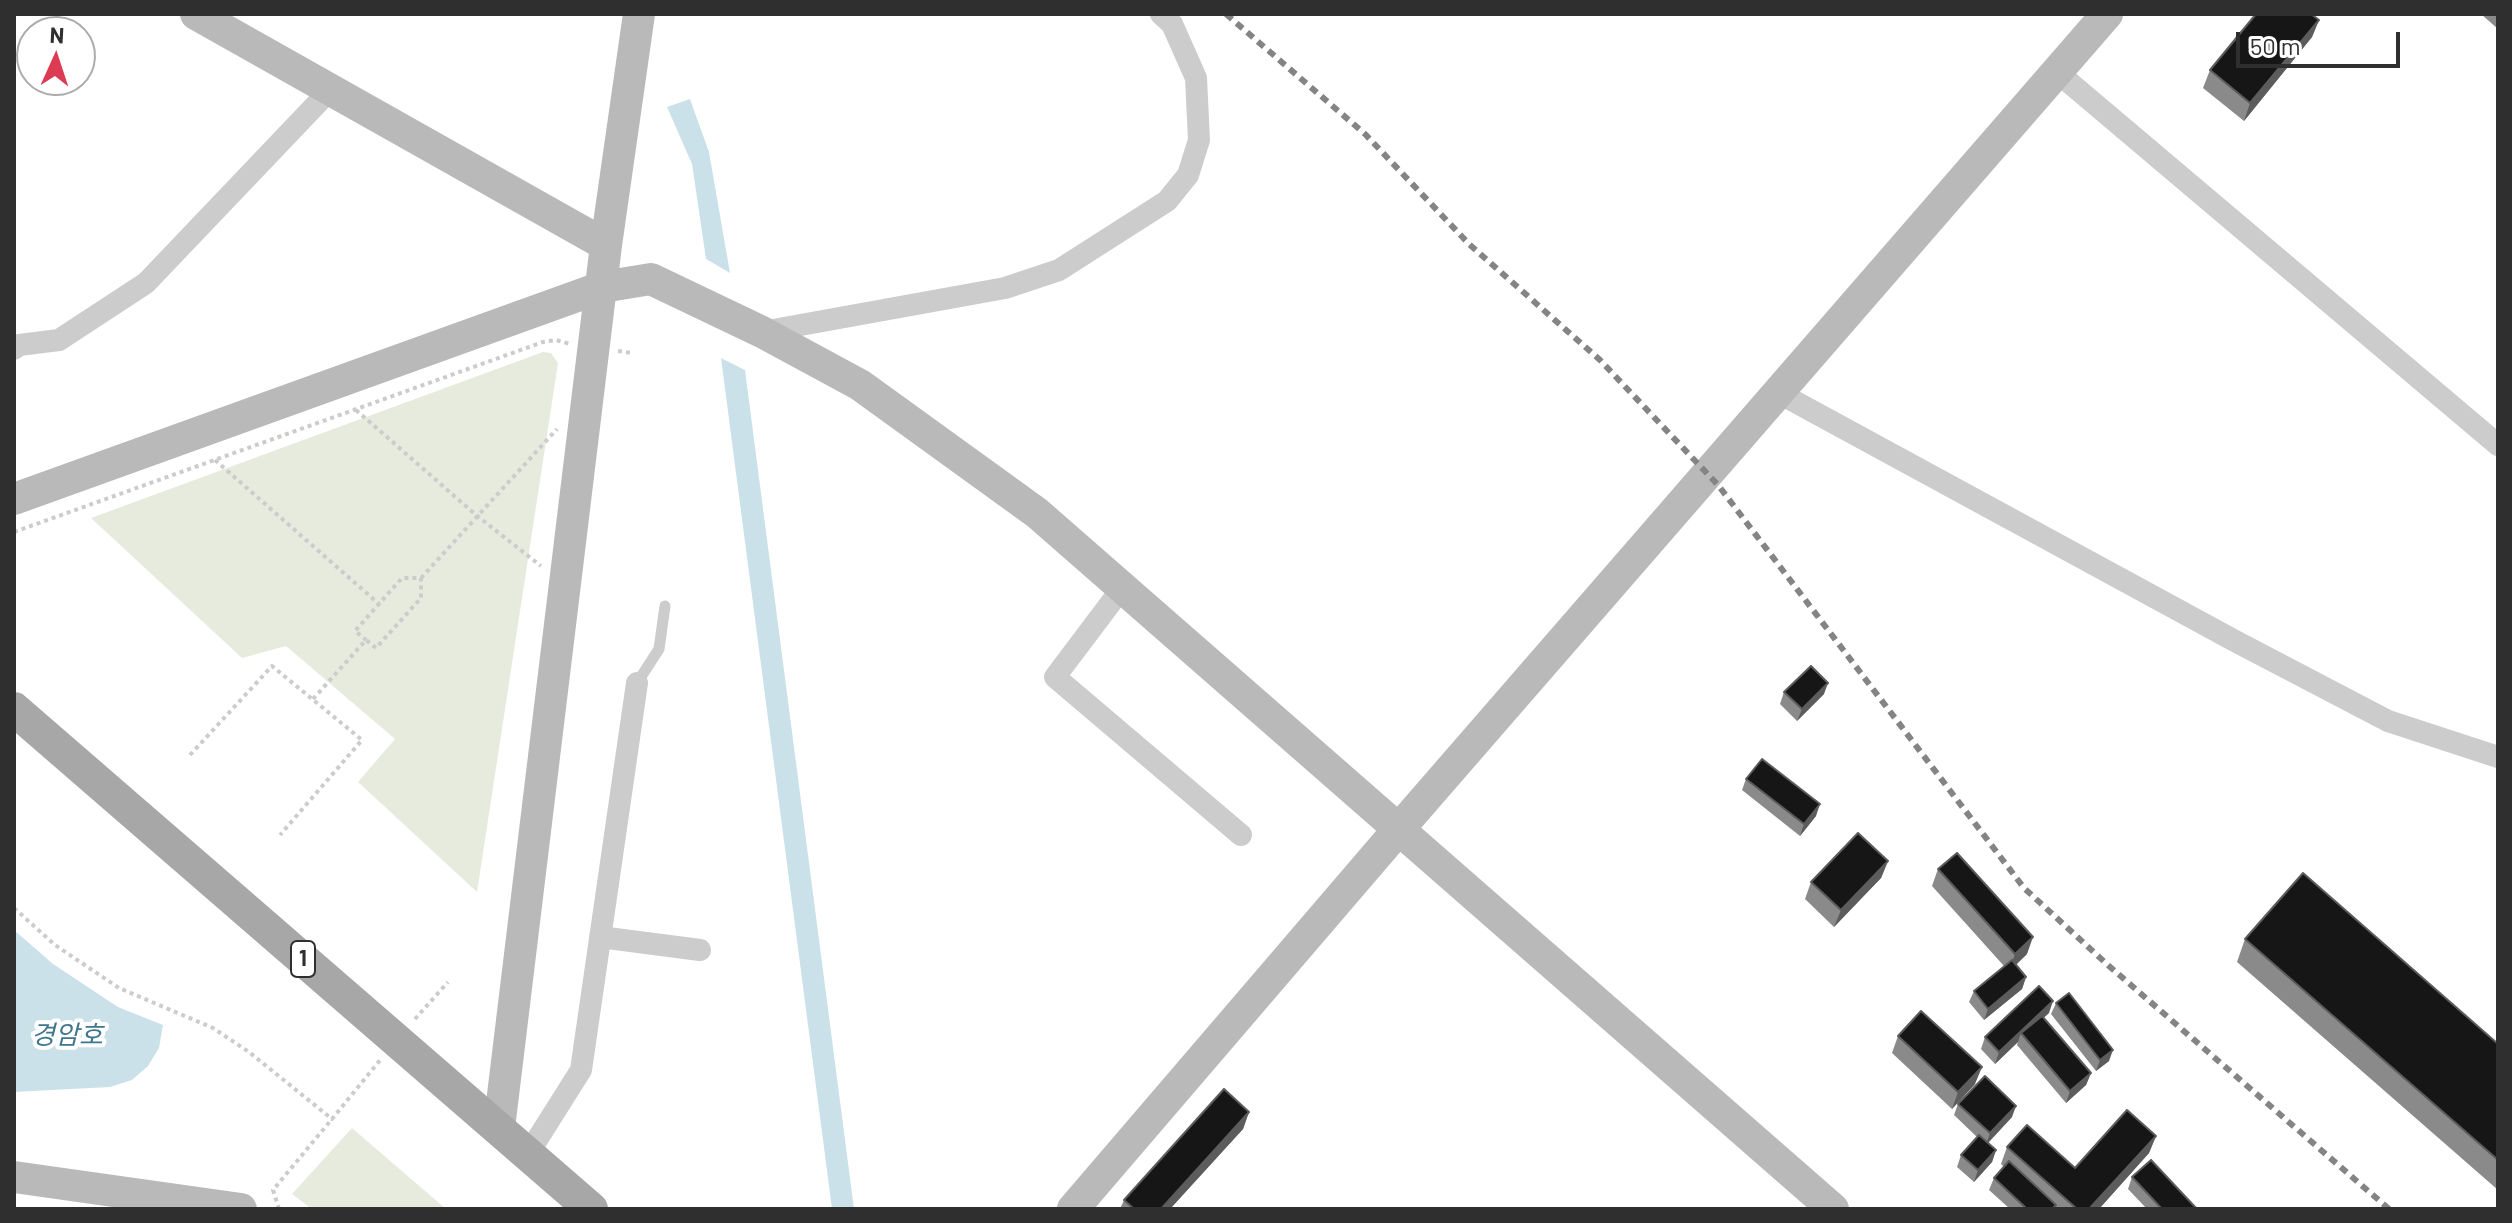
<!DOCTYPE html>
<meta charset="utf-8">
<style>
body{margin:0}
#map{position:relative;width:2512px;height:1223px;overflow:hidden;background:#fff;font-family:Barlow,sans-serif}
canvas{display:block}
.frame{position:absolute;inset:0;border:16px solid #2f2f2f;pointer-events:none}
.north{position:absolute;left:16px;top:16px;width:80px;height:80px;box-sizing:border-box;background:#fff;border:2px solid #acacac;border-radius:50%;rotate:3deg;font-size:22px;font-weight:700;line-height:32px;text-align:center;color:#2f2f2f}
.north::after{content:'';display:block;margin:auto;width:28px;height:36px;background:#dd3a53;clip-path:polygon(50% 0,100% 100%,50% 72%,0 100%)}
.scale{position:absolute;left:2236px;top:32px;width:164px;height:36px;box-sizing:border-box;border:4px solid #2f2f2f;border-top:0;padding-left:10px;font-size:24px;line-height:28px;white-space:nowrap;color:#2f2f2f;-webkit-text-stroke:6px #fff;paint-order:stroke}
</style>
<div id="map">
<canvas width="2512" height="1223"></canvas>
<div class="frame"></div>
<div class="north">N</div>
<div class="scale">50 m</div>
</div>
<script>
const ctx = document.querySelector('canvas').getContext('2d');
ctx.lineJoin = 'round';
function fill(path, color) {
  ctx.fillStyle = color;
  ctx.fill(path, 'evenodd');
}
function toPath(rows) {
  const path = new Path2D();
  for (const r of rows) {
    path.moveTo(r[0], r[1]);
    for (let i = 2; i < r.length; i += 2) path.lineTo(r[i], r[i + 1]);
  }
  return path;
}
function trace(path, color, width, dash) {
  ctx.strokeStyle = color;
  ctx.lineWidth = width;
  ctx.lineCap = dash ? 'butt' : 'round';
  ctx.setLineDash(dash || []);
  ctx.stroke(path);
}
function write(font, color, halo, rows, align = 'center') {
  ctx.font = font + ' Barlow,"Noto Sans KR",sans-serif';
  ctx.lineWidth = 8;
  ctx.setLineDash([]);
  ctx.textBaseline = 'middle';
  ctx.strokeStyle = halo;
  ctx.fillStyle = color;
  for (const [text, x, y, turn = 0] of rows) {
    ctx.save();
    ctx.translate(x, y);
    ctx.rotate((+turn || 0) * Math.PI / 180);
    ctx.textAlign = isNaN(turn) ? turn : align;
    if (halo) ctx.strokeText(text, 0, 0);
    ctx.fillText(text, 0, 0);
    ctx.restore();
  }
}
fill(toPath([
 [543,352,551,353,558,363,477,892,358,782,395,739,286,646,242,658,91,518],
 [352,1128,446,1209,312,1209,292,1194]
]), '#e6ebde');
fill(toPath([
 [690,99,709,152,730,273,706,259,692,164,667,107],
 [721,358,745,370,854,1209,832,1209],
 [14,930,53,964,118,1007,163,1025,159,1048,148,1066,132,1080,110,1087,14,1092]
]), '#cbe1ea');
trace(toPath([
 [618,351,632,353],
 [356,410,476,515,541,566],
 [215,460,379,604],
 [14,532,543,342,556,340,570,344],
 [421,578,557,429],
 [313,699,366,640,376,648,421,598,421,578,402,578,355,631,366,640],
 [190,755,272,666,362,740,280,835],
 [14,908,55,945,119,988,213,1028,249,1052,332,1119,381,1059],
 [415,1019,448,982],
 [279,1209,273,1190,332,1119]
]), '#ccc', 4, [4, 4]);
trace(toPath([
 [637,683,659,649,665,606]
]), '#ccc', 11);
trace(toPath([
 [2057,72,2498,445],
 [762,332,1005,288,1059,270,1167,201,1188,175,1199,140,1196,78,1172,24,1161,14],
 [14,349,19,345,59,340,146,283,331,89],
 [1779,393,2235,641,2388,721,2498,757],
 [1122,588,1055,677,1241,835],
 [600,937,700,950],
 [528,1154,581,1070,637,683]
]), '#ccc', 22);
trace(toPath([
 [196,14,606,245],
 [14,499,602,287,651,279,762,332,860,385,1037,513,1833,1209],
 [499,1128,606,245,639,14],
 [14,1177,241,1209],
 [1073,1209,1398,830,2107,14]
]), '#b9b9b9', 32);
trace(toPath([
 [14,709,591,1209]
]), '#a7a7a7', 34);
trace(toPath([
 [1226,14,1365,134,1469,244,1600,360,1718,485,2024,888,2109,966,2389,1209]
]), '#848484', 6, [8, 6]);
fill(toPath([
 [2481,14,2498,14,2498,29],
 [2319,20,2312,37,2244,121,2203,88,2210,70],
 [1784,692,1824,694,1797,721,1780,704],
 [1746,779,1816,816,1800,836,1742,790],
 [1888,861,1881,878,1834,927,1805,899,1811,882],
 [1938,869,2027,954,2016,965,2026,977,2022,989,1984,1020,1969,1002,1974,991,2004,966,1932,886],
 [2245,939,2498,1044,2498,1190,2237,962],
 [2056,1003,2109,1061,2096,1071,2051,1014],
 [2049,1013,2043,1018,2091,1073,2086,1085,2066,1103,2017,1045,2018,1042,1995,1064,1981,1049,1985,1037],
 [1898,1036,1975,1084,1952,1109,1892,1053],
 [1958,1104,2012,1117,1988,1143,1996,1150,1992,1162,1974,1182,1957,1167,1961,1155,1977,1137,1954,1115],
 [1249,1112,1243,1129,1170,1209,1120,1209,1124,1200],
 [2156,1136,2149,1153,2099,1209,2010,1209,1989,1190,1994,1178,2004,1167,2001,1164,2007,1147,2075,1168],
 [2132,1177,2196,1209,2147,1209,2128,1189]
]), '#8a8a8a');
fill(toPath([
 [2319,20,2312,37,2244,121,2250,103],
 [1828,683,1824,694,1797,721,1802,709],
 [1820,804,1816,816,1800,836,1804,824],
 [1888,861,1881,878,1834,927,1841,910],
 [2033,937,2027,954,2009,971,2015,954],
 [2026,977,2022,989,1984,1020,1988,1009],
 [2053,1001,2049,1013,2024,1036,2021,1033,2018,1042,1995,1064,1999,1052],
 [2113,1050,2109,1061,2096,1071,2100,1060],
 [1982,1067,1975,1084,1952,1109,1958,1092],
 [2091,1073,2086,1085,2066,1103,2070,1091],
 [2016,1106,2012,1117,1986,1145,1990,1133],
 [1249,1112,1243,1129,1170,1209,1161,1209],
 [2156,1136,2149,1153,2099,1209,2089,1209],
 [1996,1150,1992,1162,1974,1182,1978,1170]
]), '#5c5c5c');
const building = toPath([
 [2256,14,2311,14,2319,20,2250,103,2210,70,2256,14],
 [1811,666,1828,683,1802,709,1784,692,1811,666],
 [1762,759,1820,804,1804,824,1746,779,1762,759],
 [1858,833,1888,861,1841,910,1811,882,1858,833],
 [1957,853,2033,937,2015,954,1938,869,1957,853],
 [2303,873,2498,1044,2498,1160,2245,939,2303,873],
 [2012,960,2026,977,1988,1009,1974,991,2012,960],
 [2039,986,2053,1001,1999,1052,1985,1037,2039,986],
 [2069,993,2113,1050,2100,1060,2056,1003,2069,993],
 [1921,1011,1982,1067,1958,1092,1898,1036,1921,1011],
 [2042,1016,2091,1073,2070,1091,2021,1033,2042,1016],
 [1985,1076,2016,1106,1990,1133,1958,1104,1985,1076],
 [1224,1089,1249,1112,1161,1209,1134,1209,1124,1200,1224,1089],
 [2127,1110,2156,1136,2089,1209,2077,1209,2007,1147,2027,1125,2075,1168,2127,1110],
 [1979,1135,1996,1150,1978,1170,1961,1155,1979,1135],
 [2151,1160,2196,1208,2195,1209,2162,1209,2132,1177,2151,1160],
 [2009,1161,2056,1205,2052,1209,2027,1209,1994,1178,2009,1161]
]);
fill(building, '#161616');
trace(building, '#5c5c5c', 2);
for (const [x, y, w] of [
 [303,959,24]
]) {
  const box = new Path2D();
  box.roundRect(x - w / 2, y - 18, w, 36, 6);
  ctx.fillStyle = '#fff';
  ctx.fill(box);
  trace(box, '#2f2f2f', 2);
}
write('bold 22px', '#2f2f2f', null, [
 ["1",303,959]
]);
write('italic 26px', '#40768e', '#fff', [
 ["경암호",67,1035]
]);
</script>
